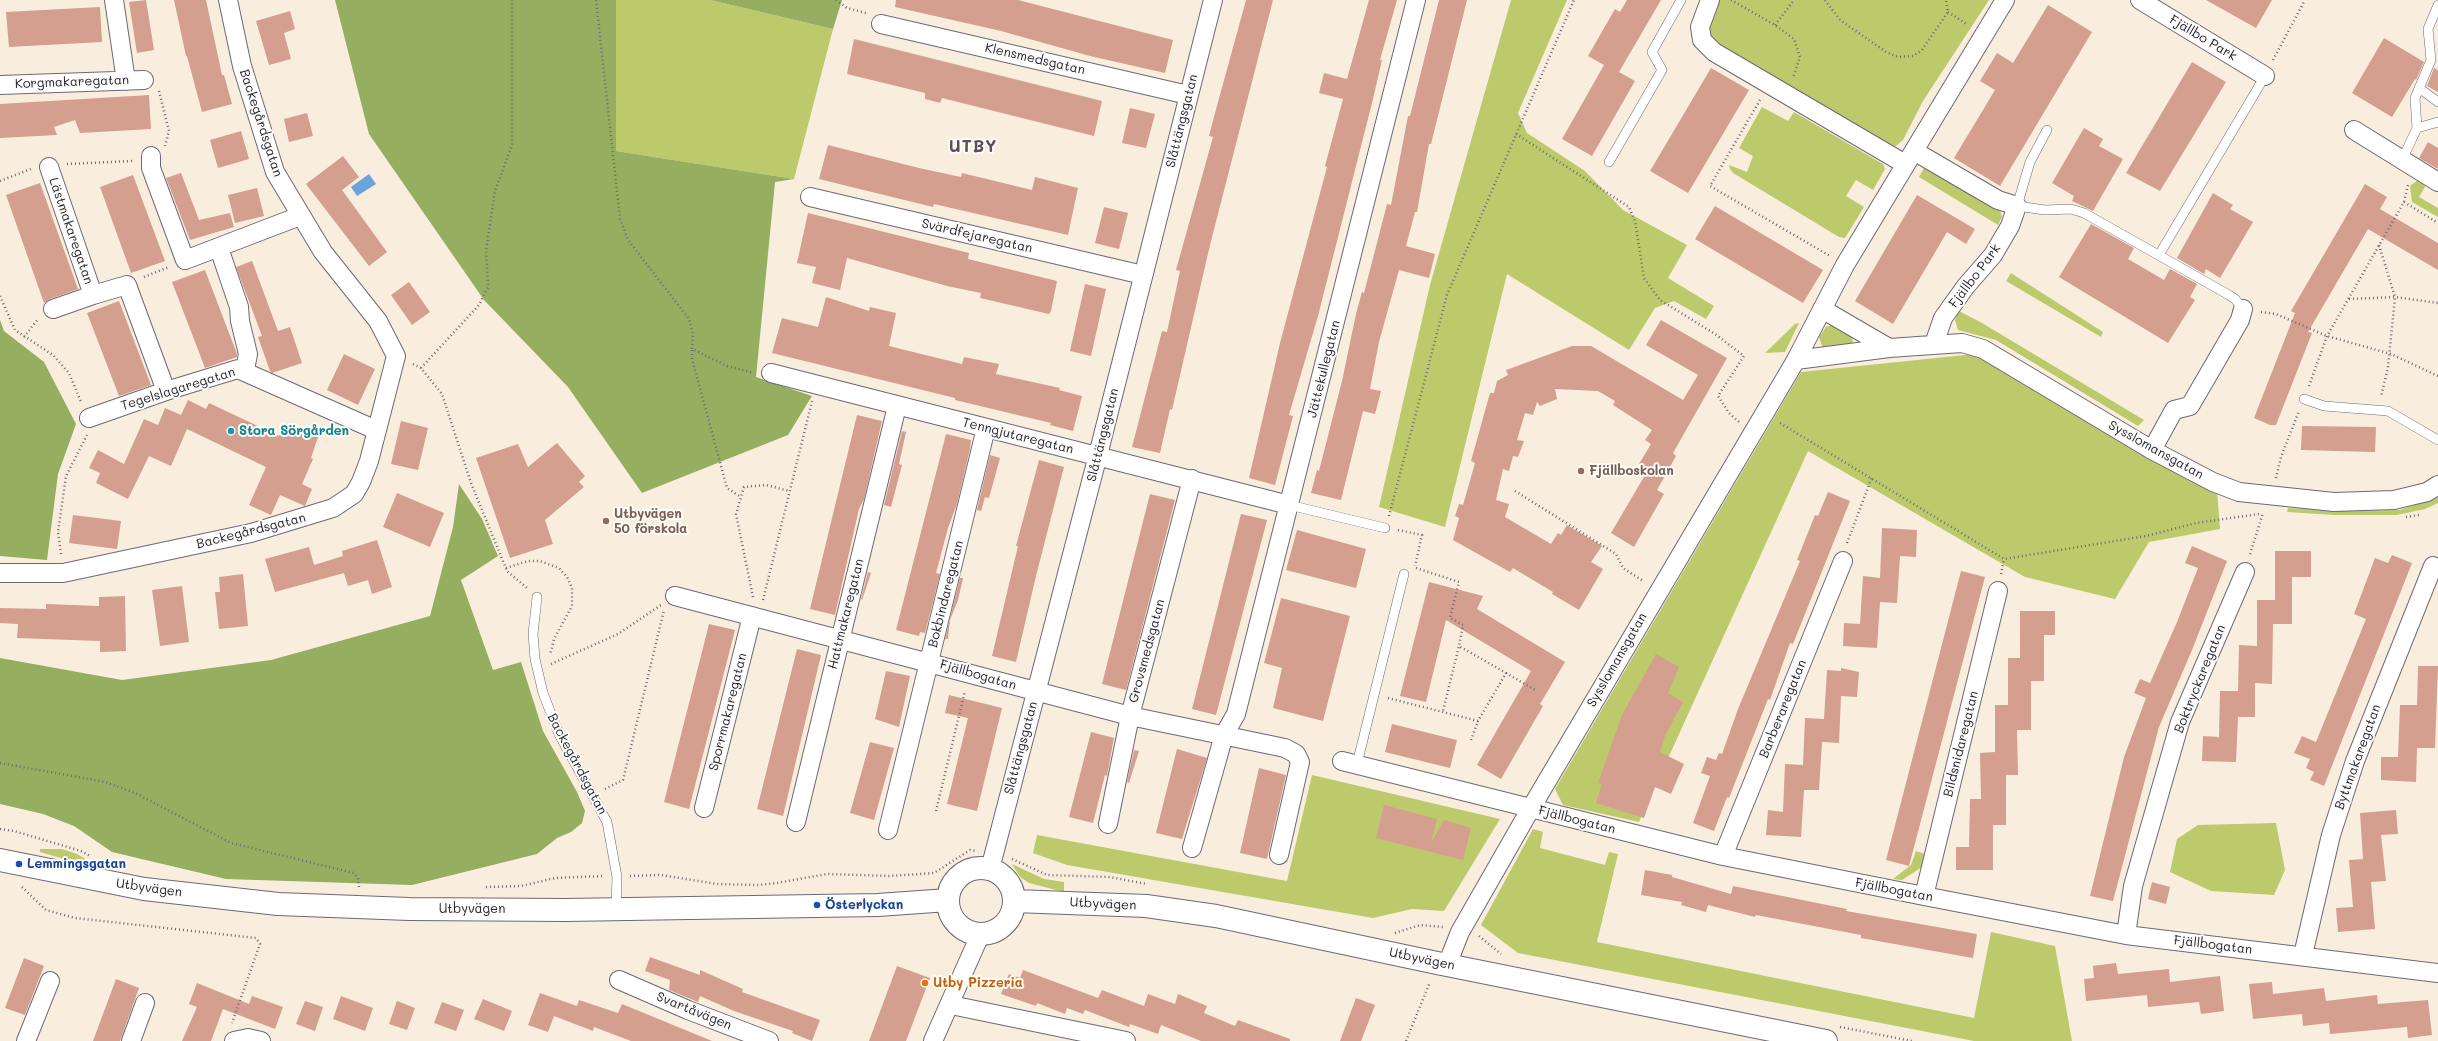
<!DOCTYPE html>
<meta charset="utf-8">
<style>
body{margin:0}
canvas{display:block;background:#f9edde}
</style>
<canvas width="2438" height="1041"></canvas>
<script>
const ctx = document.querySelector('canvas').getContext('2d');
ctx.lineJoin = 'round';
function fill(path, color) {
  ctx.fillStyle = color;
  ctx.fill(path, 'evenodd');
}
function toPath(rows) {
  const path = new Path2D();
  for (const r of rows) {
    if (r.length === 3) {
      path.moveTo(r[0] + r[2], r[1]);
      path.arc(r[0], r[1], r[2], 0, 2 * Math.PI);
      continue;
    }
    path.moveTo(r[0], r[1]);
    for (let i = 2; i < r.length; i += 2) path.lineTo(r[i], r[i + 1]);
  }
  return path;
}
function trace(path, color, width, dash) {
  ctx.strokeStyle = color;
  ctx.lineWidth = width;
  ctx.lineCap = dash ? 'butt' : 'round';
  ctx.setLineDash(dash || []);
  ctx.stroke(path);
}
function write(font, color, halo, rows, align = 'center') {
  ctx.font = font + ' Mali,sans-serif';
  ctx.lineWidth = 4;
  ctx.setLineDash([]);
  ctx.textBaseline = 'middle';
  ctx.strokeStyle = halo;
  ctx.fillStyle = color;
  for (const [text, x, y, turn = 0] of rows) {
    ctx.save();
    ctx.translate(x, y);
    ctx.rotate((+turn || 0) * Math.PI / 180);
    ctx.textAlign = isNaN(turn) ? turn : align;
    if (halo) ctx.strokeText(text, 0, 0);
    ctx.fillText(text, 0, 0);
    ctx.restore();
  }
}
fill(toPath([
 [616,0,710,0,833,29,794,179,616,151],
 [1511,0,1567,0,1518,113,1527,133,1585,171,1623,210,1687,245,1668,278,1714,306,1706,319,1674,301,1655,308,1629,350,1507,274,1445,527,1379,507,1430,285],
 [1715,0,1989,0,1923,101,1903,140,1896,146,1889,146,1734,59,1706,32],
 [1762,107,1788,121,1794,112,1883,164,1885,169,1873,190,1856,180,1846,196,1864,207,1845,238,1839,237,1733,173,1730,169,1729,165,1747,172,1753,156,1739,148],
 [1926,164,2000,210,2002,217,1998,225,1919,177],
 [2418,180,2426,185,2419,197,2438,208,2438,217,2412,202,2410,186],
 [2011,273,2103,332,2101,337,2006,281],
 [1959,311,1982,323,2144,420,2138,426,1996,340,1958,330,1955,320],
 [1799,323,1785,352,1765,353,1795,324],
 [1832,325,1852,337,1853,344,1824,348,1822,346,1819,337,1826,327],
 [1975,354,2174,472,2217,491,2220,529,2149,542,2115,599,2025,577,1808,451,1639,822,1563,805,1555,789,1801,372],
 [2438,494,2438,503,2425,509,2397,515,2334,515,2287,512,2288,508,2342,511,2400,510,2426,501],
 [1312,775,1500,819,1444,911,1412,909,1373,918,1067,865,1033,853,1037,835,1287,881],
 [2276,823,2285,870,2274,895,2211,891,2170,872,2177,839,2198,825],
 [1533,829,1543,832,1540,848,1605,865,1609,852,1618,854,1597,942,1974,1018,1991,932,2055,946,2072,1041,1974,1041,1518,953,1481,925],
 [40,849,62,849,77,854,97,866,88,866,40,852],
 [1916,851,1925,854,1922,867,1902,880,1893,879,1911,865],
 [1012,864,1044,879,1064,882,1064,892,1029,883,1020,877]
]), '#bcca6c');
fill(toPath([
 [335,0,616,0,616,151,794,179,775,182,756,377,812,396,788,435,642,493,568,387,484,300,369,134],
 [710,0,842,0,833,29],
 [0,320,4,331,44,362,76,424,58,474,47,560,0,556],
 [459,484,482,519,498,556,461,580,493,670,521,662,543,731,577,792,585,811,582,823,571,832,557,838,537,854,412,885,226,879,112,852,74,826,43,814,0,804,0,658,122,680,271,660,430,616,453,527]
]), '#95ae60');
fill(toPath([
 [369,174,376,184,357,196,351,187]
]), '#6aa4da');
fill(toPath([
 [146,0,154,50,137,53,129,2],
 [174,0,206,0,222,75,224,75,232,104,202,112,187,56,186,56],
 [896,0,1018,0,1173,40,1165,73,1090,56,1001,31,895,7],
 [1246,0,1273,0,1210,245,1172,410,1170,409,1160,453,1132,447,1162,331,1167,332,1180,271,1176,270,1213,137,1209,136,1215,113],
 [1369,0,1397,0,1380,60,1382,60,1373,99,1318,316,1289,415,1293,416,1275,485,1249,478,1280,343,1327,167,1325,166,1343,99,1319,93,1324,73,1347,79],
 [1439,0,1467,0,1431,144,1429,144,1417,212,1415,212,1406,246,1435,254,1429,278,1399,270,1379,342,1370,389,1381,391,1375,414,1363,411,1341,500,1311,493,1317,470,1319,471,1342,381,1356,314,1362,292,1364,293,1387,204,1391,205,1408,116,1410,116],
 [1627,0,1661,0,1619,72,1635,81,1592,156,1562,139,1604,65,1588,56,1615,9,1620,12],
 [2206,0,2272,0,2256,28],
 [2048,5,2092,32,2000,186,1954,158,1995,90,1980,81,1997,53,2013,63],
 [100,7,102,42,9,47,6,12],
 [290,11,295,29,284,33,291,59,269,65,256,21],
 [2384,38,2424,62,2416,80,2415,79,2392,117,2352,93],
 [854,39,1102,101,1094,136,942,98,940,103,925,99,925,93,847,74],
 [2192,62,2226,82,2160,191,2126,173],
 [1711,68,1749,90,1688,193,1650,171],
 [2434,68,2438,70,2438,92,2427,86],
 [149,95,151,129,80,133,75,120,54,127,57,135,0,138,0,104],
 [1130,108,1155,114,1146,148,1122,143],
 [307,113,313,136,289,142,284,119],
 [2084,128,2103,139,2099,146,2123,159,2093,211,2072,201,2074,196,2052,183],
 [241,131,249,159,218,168,210,140],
 [2428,142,2438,148,2438,169,2419,158],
 [828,145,919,168,961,177,962,173,1032,190,1035,177,1078,188,1068,235,934,204,933,207,819,179],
 [343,156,359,177,342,190,387,252,369,266,306,184],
 [181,173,199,220,230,213,234,227,190,240,166,178],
 [133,175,165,261,131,273,100,187],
 [40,183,78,289,50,299,44,303,6,195],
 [2365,184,2387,197,2380,209,2438,243,2438,270,2368,229,2308,332,2312,333,2276,425,2270,425,2254,418,2295,313,2291,311],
 [257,188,264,216,235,223,228,195],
 [2213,193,2233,205,2230,209,2253,222,2220,278,2206,269,2204,274,2177,258],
 [1917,195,1975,229,1966,244,1947,232,1893,324,1855,301],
 [1715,206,1823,270,1803,303,1695,239],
 [1104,207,1128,213,1119,249,1095,243],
 [808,213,969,253,968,259,1057,281,1051,311,1049,314,980,298,981,293,947,286,847,258,840,290,812,283,816,267,797,263],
 [2091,224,2134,248,2128,259,2164,280,2170,269,2197,284,2190,297,2195,300,2168,343,2059,277],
 [252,261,278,331,290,327,302,363,272,373,270,371,258,337,262,336,236,267],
 [205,270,237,354,237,357,205,368,172,282],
 [409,282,430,312,412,325,391,295],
 [1085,284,1106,289,1091,356,1070,351],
 [826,297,869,311,870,307,896,313,889,346,962,364,964,357,999,364,996,374,1060,388,1059,390,1082,396,1073,431,1050,425,1051,423,955,400,955,398,772,353,782,318,818,327],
 [119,301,151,385,119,396,87,313],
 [1661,320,1727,358,1673,453,1676,456,1657,490,1664,494,1634,547,1611,533,1648,470,1639,464,1651,444,1645,440,1652,430,1613,405,1615,401,1598,391,1555,389,1557,399,1540,406,1537,402,1533,415,1525,413,1517,440,1524,441,1518,457,1513,456,1509,471,1503,469,1496,500,1509,504,1505,517,1551,544,1558,533,1561,535,1567,525,1602,546,1591,562,1603,569,1579,610,1552,594,1553,592,1513,568,1510,572,1453,540,1459,518,1455,516,1459,504,1463,505,1475,463,1471,461,1490,393,1494,393,1497,381,1508,375,1506,370,1572,346,1591,346,1683,400,1698,375,1646,345],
 [344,354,375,369,358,405,327,390],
 [188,400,206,409,209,403,279,436,285,423,318,437,311,458,313,459,302,484,312,489,305,506,280,495,271,515,249,505,266,467,187,429,171,466,149,456,128,499,96,483,100,473,89,468,98,450,124,464,144,419,158,425,165,408,181,415],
 [857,415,882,421,864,499,859,509,835,615,810,609],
 [401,421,428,428,418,470,391,464],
 [2302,426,2376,427,2375,452,2301,450],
 [902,431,906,432,899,464,902,465,891,507,884,505],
 [946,434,971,440,970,449,957,504,948,528,936,573,940,574,925,633,920,632,919,636,896,630],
 [557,443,585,476,579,482,584,487,545,520,553,544,510,558,476,458,518,444,528,467],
 [990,455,1000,458,989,498,985,497,981,511,977,510],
 [1039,460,1064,467,1036,576,1016,662,992,656,1018,546,1016,546],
 [1828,492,1850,501,1793,644,1790,643,1770,700,1768,699,1729,798,1727,797,1714,831,1693,823,1710,776,1701,773,1707,757,1716,760,1719,753,1722,754,1738,709,1800,561,1797,560,1815,515,1818,516],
 [397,493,444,513,430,547,383,527],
 [1150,494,1175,500,1126,690,1102,684],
 [1241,514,1267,520,1216,715,1192,709],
 [73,515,121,521,117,549,69,543],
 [1882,528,1917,530,1916,557,1900,556,1897,603,1880,602,1877,648,1843,646,1844,623,1860,624,1863,576,1880,578],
 [1297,530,1366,549,1356,588,1286,570],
 [377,540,392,587,372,594,368,580,348,586,344,573,275,592,265,559,309,547,314,565,343,556,342,551],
 [2192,546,2227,561,2192,650,2159,727,2113,901,2090,896,2124,757,2146,698,2134,693,2140,679,2150,683,2177,622,2198,568,2185,563],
 [2275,551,2311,551,2311,577,2292,577,2292,624,2273,624,2272,684,2255,683,2255,717,2238,717,2236,762,2202,761,2203,736,2219,737,2220,691,2238,691,2239,645,2257,646,2257,600,2275,600],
 [2392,555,2412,563,2324,786,2310,780,2314,772,2306,768,2310,759,2294,753,2302,736,2316,742,2366,619,2354,614,2375,558,2388,563],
 [1961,571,1985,577,1909,866,1886,860],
 [868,572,871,573,862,600,861,599],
 [243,574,248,626,219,629,215,592,220,592,219,577],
 [960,578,963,578,958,600,950,620,948,639,945,639],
 [1429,582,1483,596,1477,609,1565,662,1540,704,1543,706,1501,779,1477,765,1531,671,1446,620,1426,702,1400,696],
 [182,586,189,642,160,646,152,590],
 [125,596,126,651,100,652,100,641,17,638,18,624,0,623,0,608,46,609,46,604,99,606,99,597],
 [1281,598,1350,616,1323,721,1273,708,1282,668,1264,663],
 [2020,611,2055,611,2055,635,2044,635,2044,681,2031,681,2031,730,2017,730,2018,775,2006,775,2006,825,1993,825,1993,870,1956,870,1956,847,1969,847,1970,799,1981,799,1980,753,1995,752,1995,705,2008,705,2008,658,2020,658],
 [709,624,735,630,689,809,664,802],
 [797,649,821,655,783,816,757,809],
 [1656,654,1679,667,1668,693,1683,702,1665,736,1660,752,1684,764,1671,794,1655,787,1644,818,1596,803,1602,784,1598,783,1622,715],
 [2418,666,2438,666,2435,748,2417,748,2416,782,2381,780,2381,757,2398,757,2400,705,2417,705],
 [1841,668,1859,672,1857,697,1841,696,1839,743,1822,742,1819,790,1804,790,1801,837,1766,835,1768,810,1783,812,1785,764,1803,765,1805,718,1824,719,1827,670,1841,671],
 [886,671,910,676,899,727,875,719],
 [949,695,1002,708,977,811,947,804,968,718,945,713],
 [1392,724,1457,740,1450,768,1385,752],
 [1091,732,1114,738,1107,776,1105,775,1093,823,1069,817],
 [870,742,894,748,874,820,850,813],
 [1177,749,1207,758,1182,839,1156,833],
 [1134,750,1139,751,1129,783,1127,782],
 [1259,768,1286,775,1267,859,1240,853],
 [1384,805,1437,819,1431,843,1444,820,1471,828,1463,860,1376,838],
 [2396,810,2398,834,2381,835,2386,881,2371,882,2375,929,2338,932,2336,908,2353,907,2349,860,2363,859,2360,813],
 [1645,870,1672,875,1672,877,1731,894,1733,886,1847,909,1846,911,1977,934,1973,958,1861,938,1861,935,1756,915,1755,917,1708,905,1706,912,1681,905,1682,902,1641,895],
 [2152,882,2170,887,2166,904,2148,899],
 [650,957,700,975,700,970,743,989,742,992,820,1020,812,1041,792,1033,793,1031,734,1011,700,996,698,1002,669,990,670,980,645,971],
 [24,958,44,966,25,1015,5,1008],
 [2116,963,2118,974,2169,969,2170,982,2220,976,2224,1011,2201,1014,2199,1002,2148,1007,2147,995,2086,1001,2084,979,2094,978,2093,966],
 [897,966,930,978,906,1041,869,1041],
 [1023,970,1098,998,1102,990,1144,1006,1148,994,1175,1004,1178,994,1207,1006,1204,1013,1235,1026,1238,1020,1290,1039,1290,1041,1201,1041,1161,1025,1158,1034,1130,1024,1129,1027,1085,1010,1083,1014,1067,1008,1065,1014,1037,1003,1036,1006,1001,994,1009,974,1020,978],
 [116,979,139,988,120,1041,93,1041],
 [2272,982,2273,994,2324,988,2326,1001,2377,995,2378,1004,2428,1000,2432,1035,2408,1038,2407,1027,2330,1034,2329,1023,2303,1026,2302,1014,2253,1019,2249,984],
 [197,983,249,1004,252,996,283,1007,275,1029,223,1009,211,1041,182,1041,197,1007,189,1004],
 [540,993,577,1006,579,1000,618,1013,622,1004,712,1041,631,1041,594,1027,593,1031,554,1016,548,1032,528,1025],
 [341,996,373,1008,365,1031,333,1019],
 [1356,998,1375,1005,1361,1041,1340,1041],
 [483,999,512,1011,504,1031,474,1019],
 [305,1001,323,1007,315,1031,296,1024],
 [397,1001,415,1008,407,1030,389,1024],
 [442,1002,464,1010,456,1031,434,1023]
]), '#d49f8e');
const service = toPath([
 [2419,88,2438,102],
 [2417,128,2415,98,2431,60,2428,29,2438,5],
 [2047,130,2030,162,2017,206,2045,210,2071,209,2084,213,2229,295,2235,299,2243,309],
 [2402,160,2417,128,2438,122],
 [1609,162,1662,70,1652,52,1681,0],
 [2159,255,2265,76],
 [2304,399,2324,406,2388,411,2438,440],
 [1289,505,1385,528],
 [537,597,533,634,535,659,543,693,559,734,607,822,617,877,616,908],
 [1357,764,1404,574]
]);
const minor = toPath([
 [114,0,126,81],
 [1710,0,1700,27,1702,40,1714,52,1905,164],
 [2140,0,2265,76],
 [881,24,1188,95],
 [0,85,144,80],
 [2354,130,2438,182],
 [1914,151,1998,200,2017,206,2010,226,1993,255,1966,286,1943,318,1934,344],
 [151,156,151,168,185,260,300,216],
 [49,167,93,295,127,285,166,391],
 [810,197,1143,275],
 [219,248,239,307,240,321,248,354,245,370],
 [53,309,93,295],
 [1822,309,1889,348],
 [1796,360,1845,265,2005,0],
 [771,373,1289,505],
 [89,418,166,391,238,369,376,430],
 [2152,450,2174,410,2190,406,2240,320,2243,309],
 [0,573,63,573,251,533,333,508,354,494,361,482,369,461,396,356,378,321,323,252,275,172,242,66,228,0],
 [675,596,1130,716,1285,748,1296,754,1300,762,1279,855],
 [1342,761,1723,856,1924,896,2126,935,2438,973],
 [704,808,752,616],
 [796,822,897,406],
 [1108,824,1130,716,1192,479],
 [888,830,986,428],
 [1192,848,1224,735,1236,714,1416,0],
 [1723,856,1843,561],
 [990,869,1098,455,1213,0],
 [1924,896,1998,591],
 [2126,935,2133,886,2180,722,2245,572],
 [2303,955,2331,835,2355,761,2433,566],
 [1447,965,1460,932,1531,808,1796,360,1889,348,1962,343,1983,349,2152,450,2213,482,2239,492,2334,502,2394,500,2427,492,2438,485],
 [619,980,688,1010,769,1041],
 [951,1005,1126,1041],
 [26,1041,50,981],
 [131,1041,145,1003],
 [234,1041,248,1038,261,1041],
 [933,1041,980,935]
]);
const tertiary = toPath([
 [0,860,144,889,278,904,409,909,565,910,878,905,948,900],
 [981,901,33],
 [1015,901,1146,906,1216,916,1437,963,1826,1041]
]);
trace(service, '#6d6974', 10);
trace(minor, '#6d6974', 20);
trace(tertiary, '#6d6974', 24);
trace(toPath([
 [596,0,620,219,628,240,689,319,693,334,692,349,727,366,754,373],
 [836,0,847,8,866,13],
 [1731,0,1775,25,1794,39,1800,57,1793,78],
 [1825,0,1840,20,1886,52,1898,57,1913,56,1922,50,1948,12,1946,0],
 [1948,12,1968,25],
 [1775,25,1794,0],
 [2273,60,2305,0],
 [159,91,169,131,165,146],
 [1760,100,1710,186,1830,256],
 [1516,134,1629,207,1635,221,1644,278,1660,300,1715,334,1744,356,1718,396,1729,413,1739,422],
 [67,164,132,161],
 [0,181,31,169],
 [2404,202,2438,223],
 [2379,245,2395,297,2388,367,2381,397],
 [144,277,169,267],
 [0,296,15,330,53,355,69,373,81,402],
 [2349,299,2395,297,2438,303],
 [2261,312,2276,314,2327,336,2391,354,2438,376],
 [24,337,38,319],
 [692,350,692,359,727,488,741,497],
 [413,364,421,368,442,394,471,483,507,571,527,588],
 [421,368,479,305,488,287,486,250,495,191,512,145,512,0],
 [2309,386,2327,336,2404,202,2408,185],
 [1780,423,2004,559,2146,536,2196,523,2259,514],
 [2276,478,2281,457,2299,411],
 [1515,491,1616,554,1623,568,1643,581],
 [1389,516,1447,295,1574,0],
 [2406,517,2419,515],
 [1398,530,1422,535,1415,566],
 [1847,543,1872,477],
 [61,554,58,532,66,476,87,435],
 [2250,554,2263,513],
 [506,568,528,561,540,561,559,568,567,577,572,588,572,606,554,639,550,655],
 [1416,568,1459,582,1450,618,1463,625,1459,646],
 [2001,574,2004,559],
 [753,597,736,514,744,487,766,485,789,491],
 [763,600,812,401],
 [551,664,618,634,661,605],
 [1506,673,1537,691],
 [1388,698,1478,721,1506,673,1459,646,1443,711],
 [1471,740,1478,721],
 [0,763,105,782,135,793,231,843,354,873,358,878,359,887],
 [605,789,623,780,664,610],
 [936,811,965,691],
 [0,829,14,831,81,851,90,856],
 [1012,859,1047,875,1110,877,1147,884],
 [630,876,661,875,717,884,758,885,777,883,827,874,890,876,934,873,970,850,976,851],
 [22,887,46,910,75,918,256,938,260,944,232,1023],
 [486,887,521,886,555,878,603,876],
 [1395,933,1420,925,1443,927],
 [1479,936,1501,954],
 [1840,1027,1912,1041],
 [1406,1041,1430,982]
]), '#6d6974', 2.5, [1, 3]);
trace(service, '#fff', 9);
trace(minor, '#fff', 18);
trace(tertiary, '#fff', 22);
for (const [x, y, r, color] of [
 [231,431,4,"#0f9aa8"],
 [1581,471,4,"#8d6e63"],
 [606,521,4,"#8d6e63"],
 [19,864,4,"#1a4fb4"],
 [817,905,4,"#1a4fb4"],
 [925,983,4,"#e8710a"]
]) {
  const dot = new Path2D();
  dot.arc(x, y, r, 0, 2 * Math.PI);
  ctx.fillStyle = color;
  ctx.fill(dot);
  trace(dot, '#fdfcf7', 1.5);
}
write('13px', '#22223b', '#fdfcf7', [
 ["Fjällbo Park",2203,38,31],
 ["Klensmedsgatan",1035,59,13],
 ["Korgmakaregatan",72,82,-2],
 ["Slåttängsgatan",1182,121,-76],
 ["Backegårdsgatan",261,123,72],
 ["Lästmakaregatan",71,231,71],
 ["Svärdfejaregatan",977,236,13],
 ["Fjällbo Park",1975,276,-53],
 ["Jättekullegatan",1324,369,-76],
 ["Tegelslagaregatan",178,389,-17],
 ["Slåttängsgatan",1103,435,-76],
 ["Tenngjutaregatan",1018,436,14],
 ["Sysslomansgatan",2156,450,29],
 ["Backegårdsgatan",251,531,-14],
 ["Bokbindaregatan",946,594,-76],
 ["Hattmakaregatan",846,614,-76],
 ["Grovsmedsgatan",1147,651,-75],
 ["Sysslomansgatan",1617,660,-60],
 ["Fjällbogatan",978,675,16],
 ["Boktryckaregatan",2200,679,-68],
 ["Barberaregatan",1783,709,-68],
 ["Sporrmakaregatan",728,712,-76],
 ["Bildsnidaregatan",1961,744,-76],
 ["Slåttängsgatan",1021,748,-75],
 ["Byttmakaregatan",2358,757,-70],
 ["Backegårdsgatan",577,764,62],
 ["Fjällbogatan",1577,820,14],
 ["Utbyvägen",149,888,8],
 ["Fjällbogatan",1894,890,11],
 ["Utbyvägen",1103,904,3],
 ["Utbyvägen",472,909],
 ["Fjällbogatan",2213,945,7],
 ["Utbyvägen",1422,959,12],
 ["Svartåvägen",694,1011,22]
]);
write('bold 13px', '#0d838f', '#fdfcf7', [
 ["Stora Sörgården",239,431]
], 'left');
write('bold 13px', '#785e54', '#fdfcf7', [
 ["Fjällboskolan",1589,471],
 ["Utbyvägen",614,514],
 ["50 förskola",614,529]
], 'left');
write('bold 13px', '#164399', '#fdfcf7', [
 ["Lemmingsgatan",27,864],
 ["Österlyckan",825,905]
], 'left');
write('bold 13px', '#c56008', '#fdfcf7', [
 ["Utby Pizzeria",933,983]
], 'left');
ctx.letterSpacing = '1px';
write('bold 17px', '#604e58', '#fdfcf7', [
 ["UTBY",973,147]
]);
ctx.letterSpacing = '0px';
</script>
